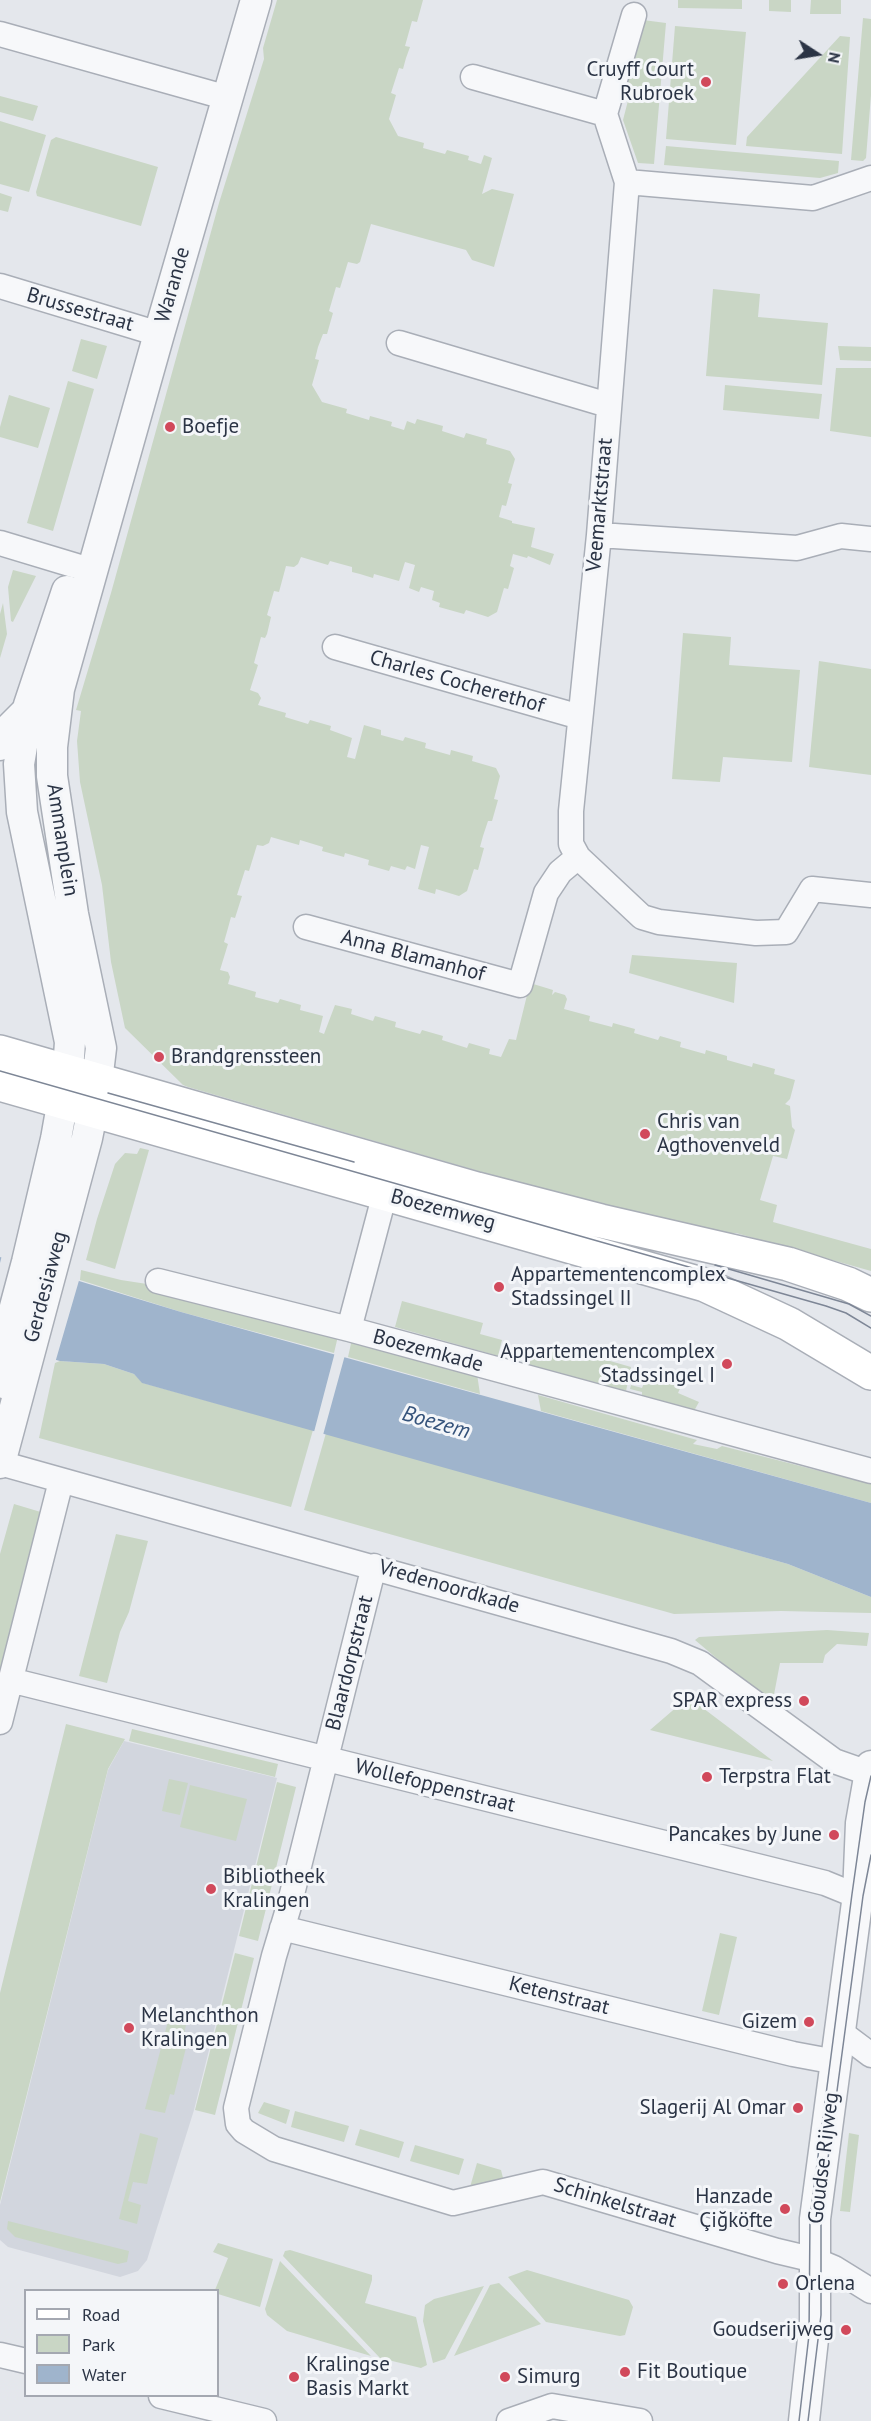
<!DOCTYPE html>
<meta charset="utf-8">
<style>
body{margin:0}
#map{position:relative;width:871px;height:2421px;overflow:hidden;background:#e4e7ec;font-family:"PT Sans",sans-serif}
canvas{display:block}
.legend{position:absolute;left:24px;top:2289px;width:195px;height:108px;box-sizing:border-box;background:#f4f6f9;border:2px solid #a4a8b1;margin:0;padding:8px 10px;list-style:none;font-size:18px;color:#2b3445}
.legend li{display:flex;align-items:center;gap:12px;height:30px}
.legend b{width:30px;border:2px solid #a4a8b1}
.north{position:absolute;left:787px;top:24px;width:60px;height:60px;-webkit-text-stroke:4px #f4f6f9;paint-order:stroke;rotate:102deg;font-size:16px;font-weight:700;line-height:24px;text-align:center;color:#2b3445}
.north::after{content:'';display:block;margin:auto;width:21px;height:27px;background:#2b3445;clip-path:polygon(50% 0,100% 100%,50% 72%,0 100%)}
</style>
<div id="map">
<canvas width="871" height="2421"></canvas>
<ul class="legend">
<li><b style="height:8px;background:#fff"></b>Road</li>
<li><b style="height:16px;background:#c9d6c5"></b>Park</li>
<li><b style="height:16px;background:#9fb4cc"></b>Water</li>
</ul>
<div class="north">N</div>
</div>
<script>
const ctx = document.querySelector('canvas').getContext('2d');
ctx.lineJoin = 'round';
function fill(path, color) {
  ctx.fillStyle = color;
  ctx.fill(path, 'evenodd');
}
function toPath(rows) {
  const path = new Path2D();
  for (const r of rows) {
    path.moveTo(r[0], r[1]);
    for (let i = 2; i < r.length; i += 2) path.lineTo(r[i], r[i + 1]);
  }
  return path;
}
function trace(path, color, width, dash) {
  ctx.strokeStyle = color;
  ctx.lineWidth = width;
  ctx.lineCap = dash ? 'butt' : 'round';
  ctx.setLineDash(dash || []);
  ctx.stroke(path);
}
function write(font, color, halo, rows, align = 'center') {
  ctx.font = font + ' "PT Sans",sans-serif';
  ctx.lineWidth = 6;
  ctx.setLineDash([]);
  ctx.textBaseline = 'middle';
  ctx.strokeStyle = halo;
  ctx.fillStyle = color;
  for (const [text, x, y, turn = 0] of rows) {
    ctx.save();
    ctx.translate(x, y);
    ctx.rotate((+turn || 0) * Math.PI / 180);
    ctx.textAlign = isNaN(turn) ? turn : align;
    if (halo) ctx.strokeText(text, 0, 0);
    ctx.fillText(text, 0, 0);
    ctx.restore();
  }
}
fill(toPath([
 [124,1741,277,1778,194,2110,147,2260,138,2271,120,2277,8,2247,0,2240,0,2205,108,1770]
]), '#d2d6de');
fill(toPath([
 [277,0,423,0,417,22,412,21,405,46,410,47,406,58,403,69,399,68,391,93,396,95,389,119,398,136,424,143,423,148,445,154,447,150,469,156,468,160,481,164,484,155,492,158,482,194,492,189,514,194,494,267,472,260,466,250,371,224,360,262,357,264,348,262,340,288,336,287,329,311,333,313,327,334,323,334,318,347,315,359,319,360,312,385,322,402,347,409,346,413,369,420,370,416,392,422,391,426,404,430,407,421,415,424,417,419,443,426,442,431,464,438,466,433,487,439,486,444,510,451,515,459,508,483,512,484,506,506,502,505,499,517,512,521,512,523,535,528,531,547,554,554,550,565,528,556,527,558,513,554,510,566,514,568,508,589,504,588,497,612,488,617,466,610,464,614,439,607,440,603,432,600,434,591,421,587,419,592,409,588,415,565,405,562,399,581,374,574,373,578,360,574,352,572,352,567,330,561,328,565,301,557,298,564,294,567,286,566,279,592,274,591,267,615,271,617,267,634,265,638,261,637,254,663,258,665,250,690,258,693,261,698,258,705,286,713,285,717,308,724,310,720,331,726,330,730,352,738,347,757,355,759,364,725,381,730,381,735,403,741,405,737,426,743,425,748,450,755,451,750,473,756,472,761,496,768,500,776,494,799,498,800,492,821,488,821,483,836,480,847,484,848,478,870,474,869,467,891,459,896,436,889,435,894,418,889,429,847,421,845,415,869,407,866,405,870,391,866,389,871,368,865,369,860,345,853,344,857,322,851,323,847,300,840,299,845,271,837,269,843,263,846,257,845,249,871,245,870,237,895,242,896,235,918,231,917,228,928,224,942,228,944,220,970,228,972,230,977,228,984,256,992,255,997,278,1003,280,999,301,1005,300,1010,323,1016,319,1032,324,1034,335,1005,352,1009,351,1014,373,1021,375,1016,396,1022,395,1027,420,1034,422,1030,443,1036,442,1040,467,1048,469,1043,490,1049,489,1054,501,1057,509,1039,516,1040,530,983,553,990,552,995,555,992,565,995,567,999,564,1009,590,1016,589,1021,612,1027,613,1023,635,1029,634,1033,658,1040,660,1036,681,1042,680,1047,705,1054,706,1050,727,1056,727,1060,752,1067,753,1063,775,1069,774,1074,795,1080,790,1099,785,1104,790,1106,792,1127,795,1130,787,1159,773,1156,760,1200,777,1205,773,1222,871,1249,871,1271,736,1233,727,1233,623,1210,478,1171,188,1087,183,1085,125,1028,111,962,102,885,80,782,77,741,81,711,76,710,111,593,219,203,264,59,263,48],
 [678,0,742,0,742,9,678,8],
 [769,0,791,0,791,12,769,11],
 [811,0,841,0,841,14,810,14],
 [863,18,871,19,871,95,866,158,863,161,851,160],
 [643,20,666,23,654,164,638,163,623,120,631,89,624,87],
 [675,26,746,32,736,145,666,139],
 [840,36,850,37,842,154,746,146,747,137],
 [0,96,38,106,33,121,0,112],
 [0,121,46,135,29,192,0,184],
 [56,137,158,167,141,226,37,196,36,192,51,140],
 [666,146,839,161,838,173,820,178,664,165],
 [0,193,12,197,8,212,0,210],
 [713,289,760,294,758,317,828,323,822,385,706,376],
 [81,339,107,346,97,379,72,371],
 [838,346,871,347,871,361,840,360],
 [836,368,871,368,871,437,830,431],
 [68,381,94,389,53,531,27,523],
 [725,385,822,394,819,419,723,410],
 [9,395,50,408,38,448,0,437,0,427],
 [13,570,36,576,13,622,11,621,8,587],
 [3,603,7,634,0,658,0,614],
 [683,633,731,637,729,665,800,670,792,762,723,757,720,782,672,779],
 [819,661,871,669,871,775,809,767],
 [632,955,737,963,734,1003,629,973],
 [140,1148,149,1150,115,1269,86,1260,97,1219,115,1164,125,1153,137,1154],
 [81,1270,121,1280,160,1286,338,1336,334,1353,181,1312,80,1280],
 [402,1301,483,1323,480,1334,502,1340,498,1356,395,1327],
 [352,1339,477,1374,480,1394,348,1357],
 [551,1344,631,1367,626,1391,522,1363,526,1349,548,1354],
 [60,1361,104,1364,134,1374,143,1383,313,1430,291,1507,39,1438,55,1363],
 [634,1369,683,1382,678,1393,699,1402,694,1411,642,1397,642,1392,630,1389,631,1385,642,1388,644,1383,632,1379],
 [538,1395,697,1440,693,1444,717,1449,722,1446,871,1484,871,1503,541,1411],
 [326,1433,788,1564,871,1597,871,1613,781,1611,674,1614,304,1510],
 [14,1504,44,1513,4,1671,0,1670,0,1554],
 [116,1534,148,1541,129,1612,120,1632,107,1683,79,1676],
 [827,1630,869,1633,867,1646,837,1644,825,1655,823,1663,780,1663,772,1705,695,1640,699,1637],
 [686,1699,695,1702,773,1761,650,1730],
 [66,1724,125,1739,108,1769,0,2202,0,1993],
 [132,1729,278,1764,275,1777,129,1741],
 [169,1779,188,1783,180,1815,162,1811],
 [277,1782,296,1787,258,1941,239,1936],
 [190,1785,247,1799,236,1841,180,1827],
 [720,1933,737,1937,719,2015,702,2011],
 [235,1953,254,1958,215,2115,195,2110],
 [168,2021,186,2025,184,2034,189,2036,174,2095,170,2094,165,2113,145,2109],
 [264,2102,290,2110,286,2124,258,2113],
 [295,2111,349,2126,344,2142,291,2127],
 [360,2129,404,2142,399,2158,355,2145],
 [140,2133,158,2138,147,2184,133,2182,128,2201,141,2205,137,2224,119,2219],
 [849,2133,859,2135,850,2212,840,2211],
 [415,2145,464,2159,459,2175,410,2161],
 [477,2163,501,2170,503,2178,470,2187],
 [8,2221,129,2251,127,2262,118,2264,15,2237,7,2229],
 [218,2243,273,2259,260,2307,218,2294,218,2290,215,2290,228,2258,213,2252],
 [290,2250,372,2275,372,2280,365,2303,416,2317,427,2365,421,2368,380,2358,283,2256,285,2251],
 [280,2261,371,2356,287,2331,267,2315,265,2309],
 [527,2270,629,2300,633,2307,625,2335,620,2336,546,2322,508,2277],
 [499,2283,541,2324,454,2356,490,2285],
 [484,2286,445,2359,433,2363,423,2321,425,2305,434,2299]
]), '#c9d6c5');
fill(toPath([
 [0,1257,181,1312,871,1503,871,1597,788,1564,142,1383,134,1374,104,1364,60,1361,0,1345]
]), '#9fb4cc');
fill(toPath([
 [2,1255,80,1277,55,1363,0,1348,0,1263],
 [335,1352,345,1355,323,1435,314,1432]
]), '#e4e7ec');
const minor = toPath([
 [0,34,228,98],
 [473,77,605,114],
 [627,182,813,198,871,178],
 [0,286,159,334],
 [399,343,608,405],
 [599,535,797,548,841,536,871,539],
 [0,543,93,571],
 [335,647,580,717],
 [0,748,9,725,29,705],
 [578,857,642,917,659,922,756,933,786,932,812,889,871,895],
 [306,927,520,985,546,893,560,872,578,857,571,844,571,811,599,535,627,182,605,114,634,15],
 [158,1281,349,1329,871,1471],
 [349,1329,389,1178],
 [0,1385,18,1390],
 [0,1463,671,1651,700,1663,834,1761,871,1774],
 [374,1566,289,1906,274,1956,236,2108,238,2124,244,2131,274,2149,453,2203,543,2182,777,2251,815,2260,834,2268,871,2291],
 [10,1680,825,1883,852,1894,871,1897],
 [0,1722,61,1481],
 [282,1928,793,2054,836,2062],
 [839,2031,871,2055],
 [0,2355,26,2361],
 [161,2396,264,2421],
 [509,2421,552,2406,640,2421]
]);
const tertiary = toPath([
 [0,1363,27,1262,56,1139,68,1071,70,1042,22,812,19,764,29,705,67,591],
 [0,1463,87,1138,95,1098,101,1048,73,914,52,776,52,747,59,689,159,334,256,0],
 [804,2421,815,2321,815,2219,858,1895,861,1823,871,1766]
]);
const secondary = toPath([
 [0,1052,477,1189,601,1221,788,1264,848,1284,871,1295],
 [0,1084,705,1285,789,1324,871,1373]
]);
trace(minor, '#a9aeb7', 27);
trace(tertiary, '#a9aeb7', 33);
trace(secondary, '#a9aeb7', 36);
trace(minor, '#f7f8fa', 24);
trace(tertiary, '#f7f8fa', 30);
trace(secondary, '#fff', 33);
trace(toPath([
 [0,1071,826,1306,846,1313,871,1328],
 [108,1093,354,1162],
 [715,1265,849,1304,871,1316],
 [799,2421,809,2335,810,2218,852,1894,865,1802,871,1776],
 [808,2421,821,2315,821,2211,863,1896,871,1855]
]), '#7d8696', 1.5);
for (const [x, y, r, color] of [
 [706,82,6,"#d1495b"],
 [170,427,6,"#d1495b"],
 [159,1057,6,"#d1495b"],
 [645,1134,6,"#d1495b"],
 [499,1287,6,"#d1495b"],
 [727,1364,6,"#d1495b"],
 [804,1701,6,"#d1495b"],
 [707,1777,6,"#d1495b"],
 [834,1835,6,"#d1495b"],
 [211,1889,6,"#d1495b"],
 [809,2022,6,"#d1495b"],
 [129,2028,6,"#d1495b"],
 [798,2108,6,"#d1495b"],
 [785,2209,6,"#d1495b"],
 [783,2284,6,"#d1495b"],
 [846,2330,6,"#d1495b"],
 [625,2372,6,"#d1495b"],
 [294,2377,6,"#d1495b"],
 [505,2377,6,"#d1495b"]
]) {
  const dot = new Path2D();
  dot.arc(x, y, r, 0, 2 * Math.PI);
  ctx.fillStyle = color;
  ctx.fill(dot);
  trace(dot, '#f4f6f9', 2);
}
write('21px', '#2b3445', '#f4f6f9', [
 ["Cruyff Court",694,70,"right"],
 ["Rubroek",694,94,"right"],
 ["Boefje",182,427],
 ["Brandgrenssteen",171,1057],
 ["Chris van",657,1122],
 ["Agthovenveld",657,1146],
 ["Appartementencomplex",511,1275],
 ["Stadssingel II",511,1299],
 ["Appartementencomplex",715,1352,"right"],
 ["Stadssingel I",715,1376,"right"],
 ["SPAR express",792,1701,"right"],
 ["Terpstra Flat",719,1777],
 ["Pancakes by June",822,1835,"right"],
 ["Bibliotheek",223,1877],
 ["Kralingen",223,1901],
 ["Melanchthon",141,2016],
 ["Kralingen",141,2040],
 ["Gizem",797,2022,"right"],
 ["Slagerij Al Omar",786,2108,"right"],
 ["Hanzade",773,2197,"right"],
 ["Çiğköfte",773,2221,"right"],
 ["Orlena",795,2284],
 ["Goudserijweg",834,2330,"right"],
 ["Kralingse",306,2365],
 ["Basis Markt",306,2389],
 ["Fit Boutique",637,2372],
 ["Simurg",517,2377]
], 'left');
write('21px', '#2b3445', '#f4f6f9', [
 ["Warande",173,285,-74],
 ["Brussestraat",80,310,16],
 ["Veemarktstraat",600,505,-85],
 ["Charles Cocherethof",457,682,16],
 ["Ammanplein",62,840,81],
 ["Anna Blamanhof",413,956,15],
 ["Boezemweg",443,1210,15],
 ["Gerdesiaweg",46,1287,-75],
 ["Boezemkade",428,1351,15],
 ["Vredenoordkade",449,1587,16],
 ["Blaardorpstraat",350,1663,-76],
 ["Wollefoppenstraat",435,1786,14],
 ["Ketenstraat",559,1996,14],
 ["Goudse Rijweg",824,2158,-83],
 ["Schinkelstraat",615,2203,17]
]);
write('italic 22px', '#34527a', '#f4f6f9', [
 ["Boezem",436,1423,16]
]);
</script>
